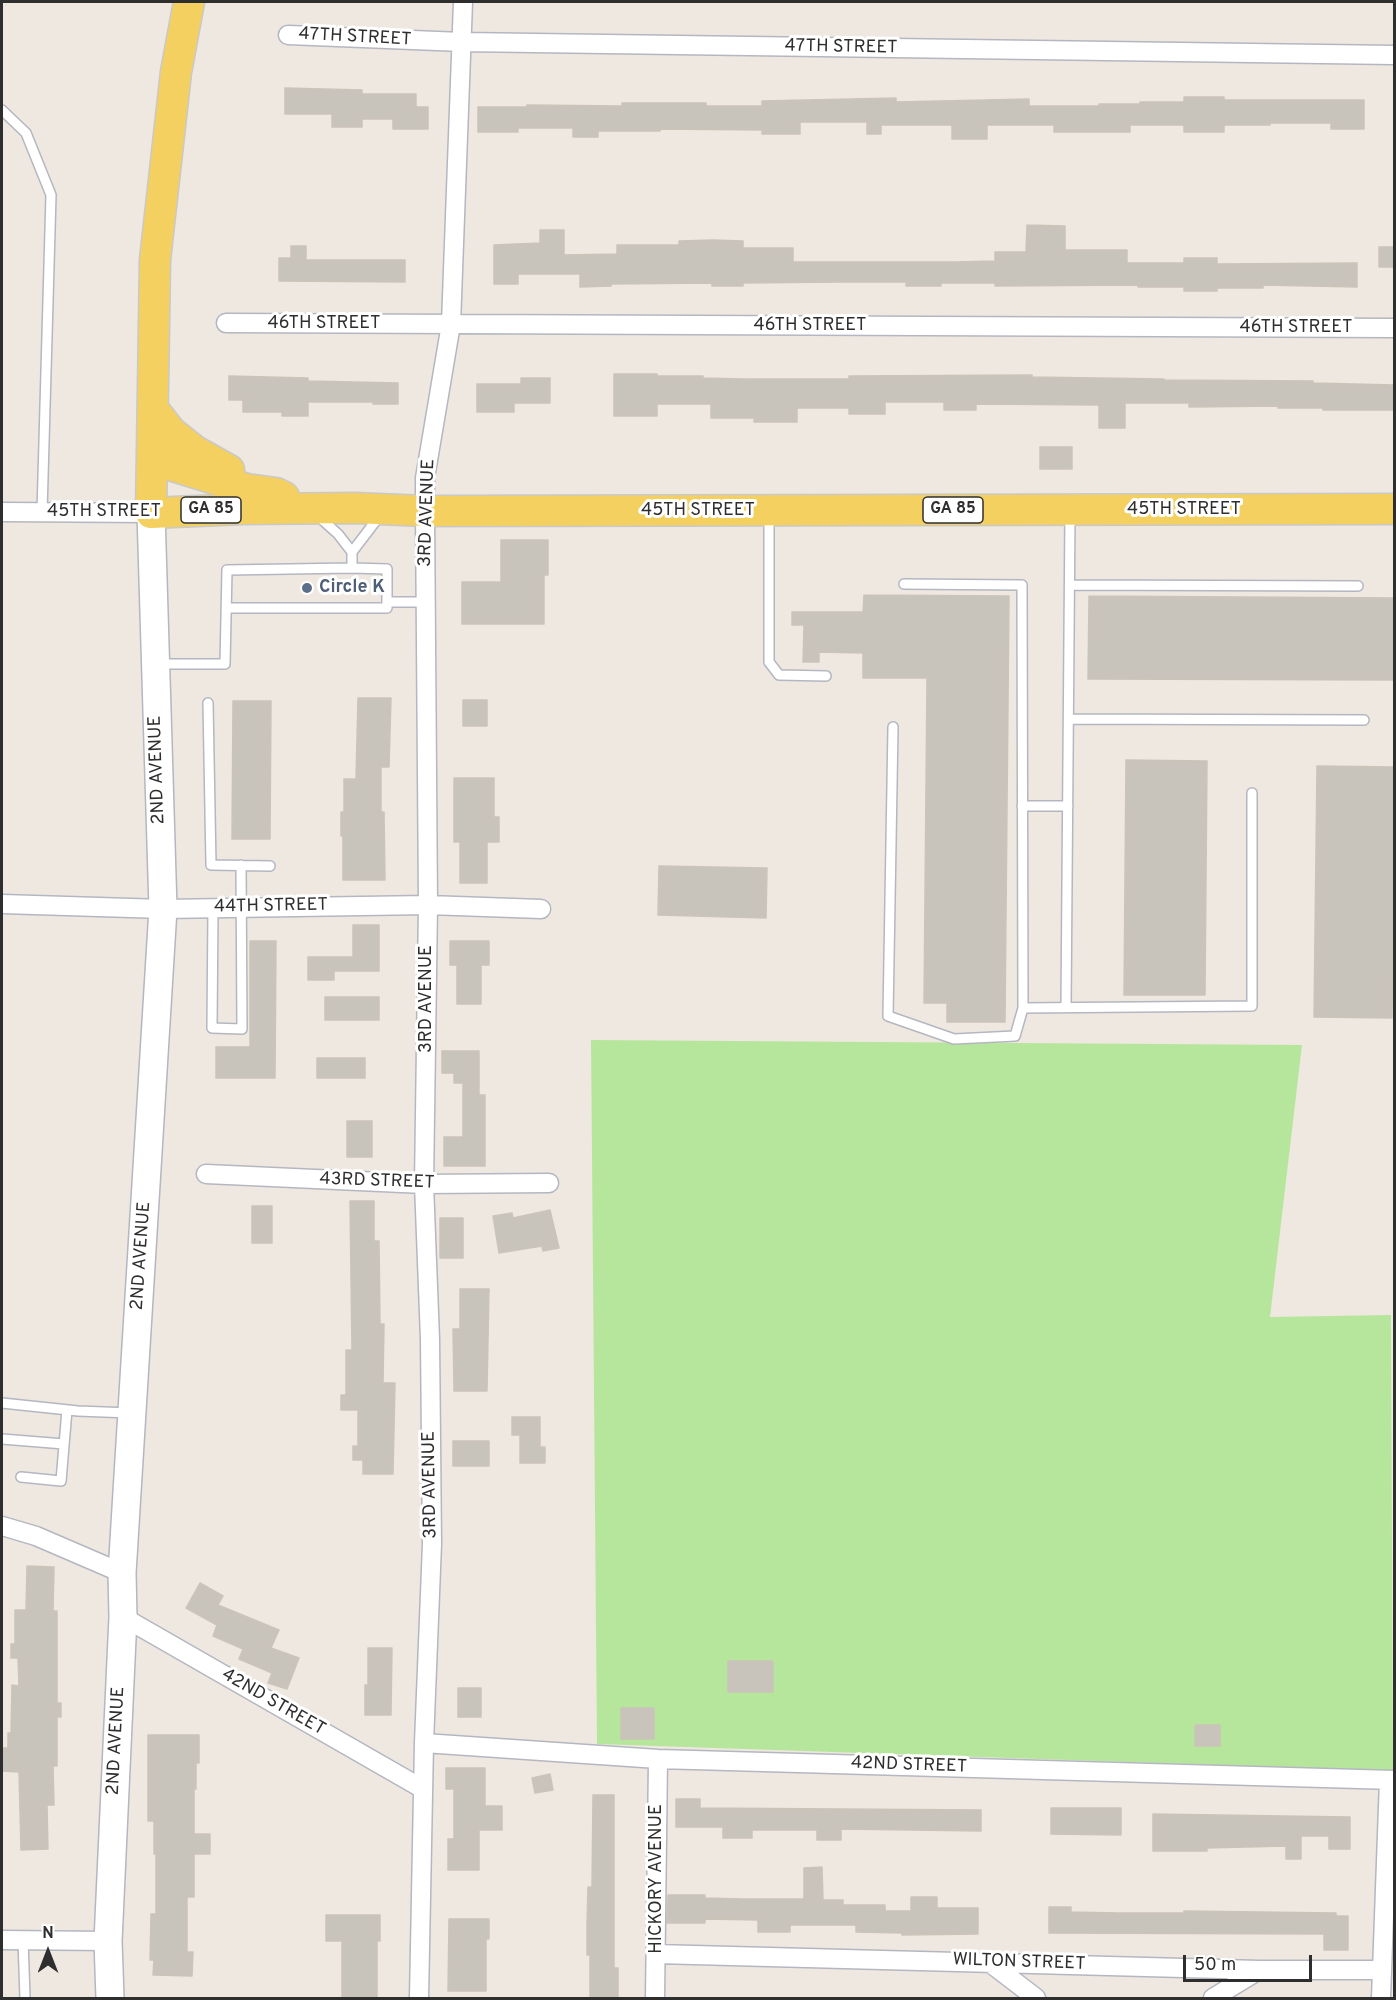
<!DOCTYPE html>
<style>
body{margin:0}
#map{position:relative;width:1396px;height:2000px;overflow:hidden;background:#efe8e0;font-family:Overpass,sans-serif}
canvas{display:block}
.frame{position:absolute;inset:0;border:3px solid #2e2e2e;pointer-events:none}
.north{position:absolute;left:18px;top:1922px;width:60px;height:60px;-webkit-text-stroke:4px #fff;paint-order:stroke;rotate:0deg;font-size:16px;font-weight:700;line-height:24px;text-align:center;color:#2e2e2e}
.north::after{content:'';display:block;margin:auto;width:21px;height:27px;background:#2e2e2e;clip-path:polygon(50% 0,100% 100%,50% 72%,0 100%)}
.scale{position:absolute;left:1183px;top:1955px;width:129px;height:27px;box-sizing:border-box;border:3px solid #2e2e2e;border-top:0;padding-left:8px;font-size:18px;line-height:21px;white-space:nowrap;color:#2e2e2e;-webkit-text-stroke:4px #fff;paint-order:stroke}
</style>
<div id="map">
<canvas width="1396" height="2000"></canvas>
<div class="frame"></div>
<div class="north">N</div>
<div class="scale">50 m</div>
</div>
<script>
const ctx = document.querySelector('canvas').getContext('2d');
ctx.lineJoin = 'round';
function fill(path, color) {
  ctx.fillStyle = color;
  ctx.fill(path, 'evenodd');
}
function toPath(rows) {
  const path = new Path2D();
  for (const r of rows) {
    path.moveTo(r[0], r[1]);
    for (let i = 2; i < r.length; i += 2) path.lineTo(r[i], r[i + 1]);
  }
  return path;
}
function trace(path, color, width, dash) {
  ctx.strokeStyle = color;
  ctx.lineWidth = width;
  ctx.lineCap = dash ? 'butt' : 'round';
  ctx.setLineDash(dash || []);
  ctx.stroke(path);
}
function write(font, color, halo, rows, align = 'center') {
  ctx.font = font + ' Overpass,sans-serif';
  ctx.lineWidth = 6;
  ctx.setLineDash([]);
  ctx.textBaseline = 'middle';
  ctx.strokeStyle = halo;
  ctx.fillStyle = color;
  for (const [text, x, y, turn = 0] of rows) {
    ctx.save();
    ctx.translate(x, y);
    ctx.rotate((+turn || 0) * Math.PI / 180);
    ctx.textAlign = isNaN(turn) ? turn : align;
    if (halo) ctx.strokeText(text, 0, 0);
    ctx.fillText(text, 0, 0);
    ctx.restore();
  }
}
fill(toPath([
 [591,1040,1302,1045,1270,1317,1391,1315,1393,1771,597,1744]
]), '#b6e69c');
const building = toPath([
 [285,88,362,90,362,94,416,94,416,107,428,107,428,129,393,129,393,119,362,119,362,127,332,127,332,114,285,114,285,88],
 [1184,97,1224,97,1224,100,1364,100,1364,129,1331,129,1331,123,1270,123,1270,125,1224,125,1224,132,1184,132,1184,125,1130,125,1130,132,1054,132,1054,125,987,125,987,139,952,139,952,125,881,125,881,134,867,134,867,122,800,122,800,134,762,134,762,130,660,129,660,131,598,131,598,137,573,137,573,128,518,128,518,132,478,132,478,107,527,107,527,105,622,106,622,103,706,103,706,106,762,106,762,101,896,98,896,102,1029,99,1029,106,1099,106,1099,104,1140,104,1140,102,1184,102,1184,97],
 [1027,225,1065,226,1065,250,1127,250,1127,263,1184,263,1184,258,1217,258,1217,264,1357,263,1357,287,1263,285,1263,288,1217,288,1217,291,1184,291,1184,287,1138,287,1138,285,995,286,995,283,941,283,941,286,906,286,906,282,840,282,743,283,743,286,712,286,712,283,611,284,611,286,580,287,580,274,518,274,518,284,494,284,494,245,540,243,540,230,564,230,564,255,617,254,617,245,679,245,679,241,713,240,743,241,743,248,793,248,793,262,955,262,995,261,995,252,1026,252,1027,225],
 [291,246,306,246,306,260,405,260,405,282,279,281,279,258,291,258,291,246],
 [1379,247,1395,247,1395,267,1379,267,1379,247],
 [614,374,657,374,657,376,703,376,703,378,745,379,849,379,849,376,1032,375,1032,377,1164,379,1164,380,1313,381,1313,383,1395,385,1395,410,1323,410,1323,408,1278,408,1278,406,1189,407,1189,403,1125,403,1125,428,1099,428,1099,405,976,404,976,410,944,410,944,402,885,402,885,414,849,414,849,408,797,408,797,422,754,422,754,418,711,418,711,404,657,404,657,416,614,416,614,374],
 [229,376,308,378,308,381,398,383,398,404,373,404,373,402,308,402,308,416,282,416,282,412,243,412,243,400,229,400,229,376],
 [521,378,550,378,550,403,514,403,514,412,477,412,477,384,521,384,521,378],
 [1040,447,1072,447,1072,469,1040,469,1040,447],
 [501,540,548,540,548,575,544,575,544,624,462,624,462,582,501,582,501,540],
 [864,595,1009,596,1005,1022,947,1022,947,1003,924,1003,927,678,863,678,863,653,819,652,819,662,803,662,804,625,792,625,792,612,863,612,864,595],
 [1089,596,1395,598,1395,680,1088,679,1089,596],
 [358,698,391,698,389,767,381,767,381,812,384,812,385,880,343,880,343,836,341,836,341,812,344,812,344,779,356,779,358,698],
 [463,700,487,700,487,726,463,726,463,700],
 [233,701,271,701,270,839,232,839,233,701],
 [1126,760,1207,761,1205,995,1124,995,1126,760],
 [1317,766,1395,767,1392,1018,1314,1017,1317,766],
 [454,778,494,778,494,817,499,817,499,842,487,842,487,883,460,883,460,842,454,842,454,778],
 [659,866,767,868,766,918,658,915,659,866],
 [353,925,379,925,379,971,334,971,334,980,308,980,308,957,353,957,353,925],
 [250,941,276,941,275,1078,216,1078,216,1047,250,1047,250,941],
 [450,941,489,941,489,965,481,965,481,1004,457,1004,457,965,450,965,450,941],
 [325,997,379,997,379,1020,325,1020,325,997],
 [442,1051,479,1051,479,1095,485,1095,485,1166,444,1166,444,1137,463,1137,463,1083,454,1083,454,1073,442,1073,442,1051],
 [317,1058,365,1058,365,1078,317,1078,317,1058],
 [347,1121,372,1121,372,1157,347,1157,347,1121],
 [350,1201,374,1201,374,1241,379,1241,380,1324,384,1324,383,1383,395,1383,393,1474,363,1474,363,1460,353,1460,353,1446,358,1446,358,1410,341,1410,341,1395,346,1395,346,1350,352,1350,350,1201],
 [252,1206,272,1206,272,1243,252,1243,252,1206],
 [550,1210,559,1248,543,1251,542,1246,499,1253,493,1216,512,1213,513,1218,550,1210],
 [440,1218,463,1218,463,1258,440,1258,440,1218],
 [460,1289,489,1289,487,1391,454,1391,453,1329,460,1329,460,1289],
 [512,1417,540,1417,540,1447,545,1447,545,1463,520,1463,520,1435,512,1435,512,1417],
 [453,1441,489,1441,489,1466,453,1466,453,1441],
 [27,1566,54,1567,53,1611,57,1611,57,1703,61,1703,61,1717,57,1717,57,1766,53,1766,54,1805,47,1805,48,1849,21,1850,19,1772,2,1771,2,1748,8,1748,8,1733,11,1733,12,1685,19,1686,18,1658,11,1658,11,1644,15,1644,15,1610,26,1610,27,1566],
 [200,1583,223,1596,218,1605,279,1630,271,1648,299,1658,287,1689,268,1683,272,1673,239,1659,243,1649,213,1636,217,1625,186,1608,200,1583],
 [368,1648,392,1648,391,1715,365,1715,365,1685,368,1685,368,1648],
 [728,1661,773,1661,773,1692,728,1692,728,1661],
 [458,1688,481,1688,481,1717,458,1717,458,1688],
 [621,1708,654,1708,654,1739,621,1739,621,1708],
 [1195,1725,1220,1725,1220,1746,1195,1746,1195,1725],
 [148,1735,199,1735,199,1763,196,1763,196,1789,194,1789,194,1834,210,1834,210,1854,194,1854,194,1897,187,1897,187,1952,193,1952,192,1976,153,1975,154,1960,150,1960,151,1914,156,1914,156,1854,154,1854,154,1821,148,1821,148,1735],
 [446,1768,485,1768,485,1806,502,1806,502,1830,479,1830,479,1870,448,1870,448,1839,454,1839,454,1789,446,1789,446,1768],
 [550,1774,553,1790,535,1793,532,1778,550,1774],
 [593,1795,614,1795,614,1968,618,1968,618,1998,590,1998,590,1955,587,1955,587,1924,588,1887,592,1887,593,1795],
 [676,1799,700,1799,700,1808,981,1810,981,1831,841,1829,841,1840,817,1840,817,1830,752,1830,752,1838,723,1838,723,1827,676,1827,676,1799],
 [1051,1808,1121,1808,1121,1835,1051,1834,1051,1808],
 [1153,1814,1350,1817,1350,1849,1329,1849,1329,1836,1301,1836,1301,1859,1286,1859,1286,1846,1207,1848,1207,1851,1153,1851,1153,1814],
 [822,1867,823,1900,843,1900,843,1905,885,1905,885,1911,911,1911,911,1897,937,1897,937,1908,978,1908,978,1934,902,1935,902,1933,856,1932,856,1925,790,1925,790,1932,758,1932,758,1920,705,1919,705,1923,667,1923,668,1895,705,1895,705,1898,743,1899,804,1899,804,1868,822,1867],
 [1049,1907,1071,1907,1071,1912,1118,1913,1184,1913,1184,1911,1336,1913,1336,1916,1348,1916,1348,1950,1324,1950,1324,1934,1049,1933,1049,1907],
 [326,1915,380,1915,380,1941,377,1941,377,1998,342,1998,342,1941,326,1941,326,1915],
 [449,1919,489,1919,489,1939,486,1939,486,1991,448,1991,449,1919]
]);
fill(building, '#c8c3bb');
trace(building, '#cbc4b9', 1.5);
const lane = toPath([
 [2,110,26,133,51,195,42,512],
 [769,513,769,662,779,675,826,676],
 [319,517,338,534,352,552],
 [352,568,352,552,381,514],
 [904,584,1022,585,1023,1008,1252,1006,1252,793],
 [1070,585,1358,586],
 [387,602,425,602],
 [158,664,225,664,227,570,352,568,387,569,387,608,227,608],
 [208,703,211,865,270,866],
 [1069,719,1364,720],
 [893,727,888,1016,954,1039,1015,1036,1023,1008],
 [1022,806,1068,806],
 [213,908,212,1028,242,1029,241,865],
 [1066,1007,1070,512],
 [2,1403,78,1411,130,1413],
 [2,1439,64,1444],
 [21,1477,61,1481,67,1410],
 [23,1940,25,1998]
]);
const street = toPath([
 [288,35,462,42,1394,55],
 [226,323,1394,328],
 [2,512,151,513],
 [2,904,163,909,428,905,541,909],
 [206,1174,424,1184,549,1183],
 [2,1526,36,1536,122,1573],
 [123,1617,423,1789],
 [424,1743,658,1759,1394,1780],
 [2,1940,108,1941],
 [656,1954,1259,1970,1381,1970],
 [989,1962,1036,1998],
 [419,1998,424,1743,432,1544,430,1339,424,1184,428,905,425,511,425,478,451,324,463,2],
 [655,1998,658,1759],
 [1213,1998,1259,1970],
 [1381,1998,1389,1780]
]);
const secondary = toPath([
 [110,1998,108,1941,123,1617,122,1573,163,909,151,513]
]);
const primary = toPath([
 [189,2,176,72,155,260,151,513,243,509,355,508,425,511,1394,509],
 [153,409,171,432,195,451,229,470],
 [152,452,161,460,173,466,247,489,276,493,284,497]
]);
trace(lane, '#b4b7c1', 12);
trace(street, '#b4b7c1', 21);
trace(secondary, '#b4b7c1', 30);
trace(primary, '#c9c9c9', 33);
trace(lane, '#fff', 9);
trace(street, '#fff', 18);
trace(secondary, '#fff', 27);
trace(primary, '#f4d060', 30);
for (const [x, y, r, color] of [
 [307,588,6,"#5c6f8a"]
]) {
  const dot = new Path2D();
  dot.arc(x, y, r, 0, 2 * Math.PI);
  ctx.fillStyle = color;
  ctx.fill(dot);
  trace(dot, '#fff', 2);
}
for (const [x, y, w] of [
 [211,510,60],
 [953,510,60]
]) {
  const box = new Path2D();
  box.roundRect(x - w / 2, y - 13, w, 26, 4.5);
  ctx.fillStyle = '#fff';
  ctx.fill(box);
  trace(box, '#2e2e2e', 1.5);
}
write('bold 16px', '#2e2e2e', null, [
 ["GA 85",211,510],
 ["GA 85",953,510]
]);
write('18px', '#2e2e2e', '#fff', [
 ["47TH STREET",355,38,3],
 ["47TH STREET",841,48,1],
 ["46TH STREET",324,324],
 ["46TH STREET",810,326],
 ["46TH STREET",1296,328],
 ["45TH STREET",1184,510],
 ["45TH STREET",698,511],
 ["45TH STREET",104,512],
 ["3RD AVENUE",428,513,-88],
 ["2ND AVENUE",158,770,-92],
 ["44TH STREET",271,907,-1],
 ["3RD AVENUE",427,999,-90],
 ["43RD STREET",377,1182,2],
 ["2ND AVENUE",142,1256,-86],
 ["3RD AVENUE",431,1485,-91],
 ["42ND STREET",273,1703,30],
 ["2ND AVENUE",117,1741,-87],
 ["42ND STREET",909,1766,2],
 ["HICKORY AVENUE",657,1879,-90],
 ["WILTON STREET",1019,1963,2]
]);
write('bold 18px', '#4e5e75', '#fff', [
 ["Circle K",319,588]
], 'left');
</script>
